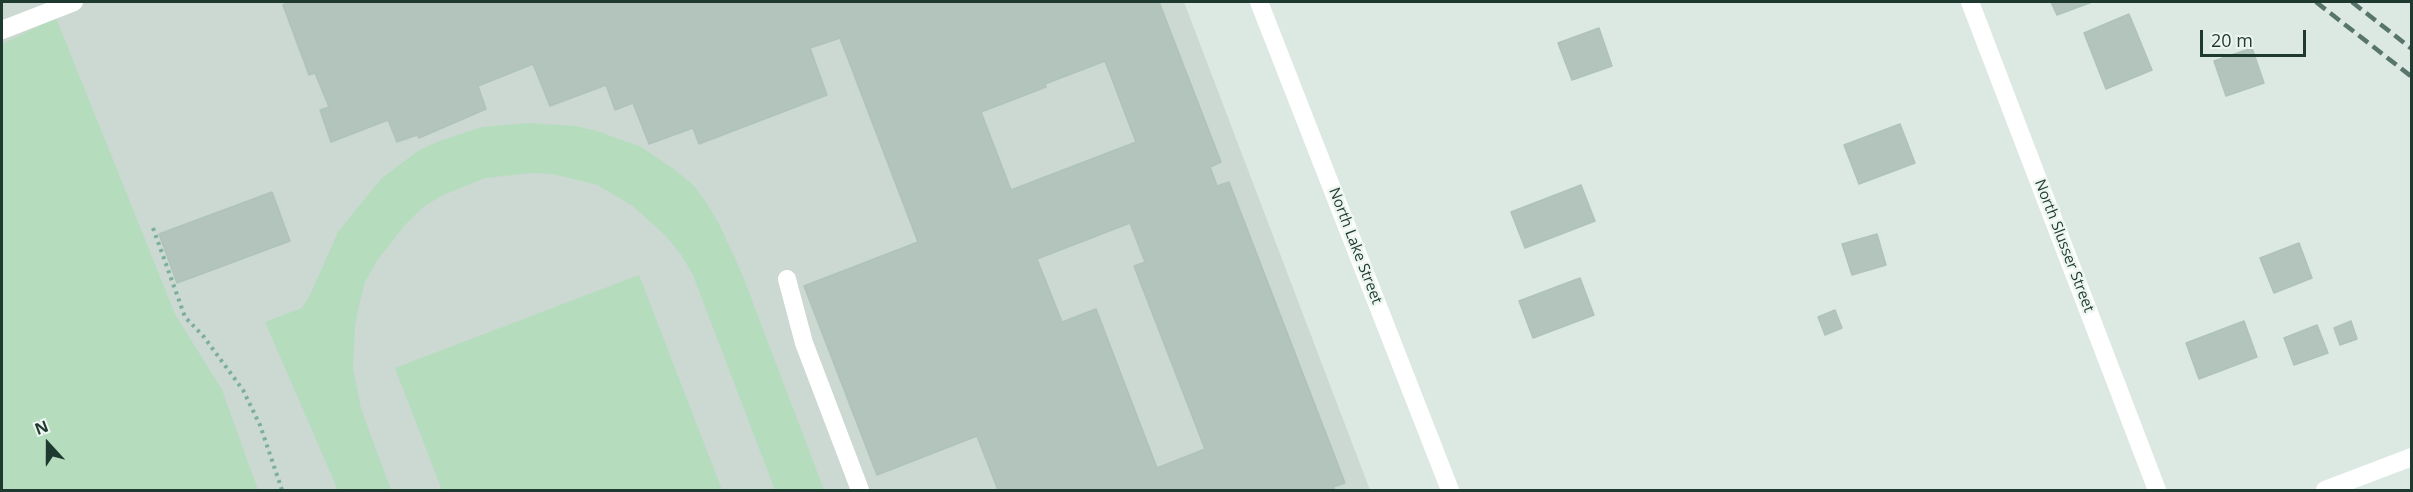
<!DOCTYPE html>
<style>
body{margin:0}
#map{position:relative;width:2413px;height:492px;overflow:hidden;background:#dce9e3;font-family:"Open Sans",sans-serif}
canvas{display:block}
.frame{position:absolute;inset:0;border:3px solid #1e3930;pointer-events:none}
.north{position:absolute;left:18px;top:414px;width:60px;height:60px;-webkit-text-stroke:4px #edf6f1;paint-order:stroke;rotate:339deg;font-size:16px;font-weight:700;line-height:24px;text-align:center;color:#1e3930}
.north::after{content:'';display:block;margin:auto;width:21px;height:27px;background:#1e3930;clip-path:polygon(50% 0,100% 100%,50% 72%,0 100%)}
.scale{position:absolute;left:2200px;top:30px;width:106px;height:27px;box-sizing:border-box;border:3px solid #1e3930;border-top:0;padding-left:8px;font-size:18px;line-height:21px;white-space:nowrap;color:#1e3930;-webkit-text-stroke:4px #edf6f1;paint-order:stroke}
</style>
<div id="map">
<canvas width="2413" height="492"></canvas>
<div class="frame"></div>
<div class="north">N</div>
<div class="scale">20 m</div>
</div>
<script>
const ctx = document.querySelector('canvas').getContext('2d');
ctx.lineJoin = 'round';
function fill(path, color) {
  ctx.fillStyle = color;
  ctx.fill(path, 'evenodd');
}
function toPath(rows) {
  const path = new Path2D();
  for (const r of rows) {
    path.moveTo(r[0], r[1]);
    for (let i = 2; i < r.length; i += 2) path.lineTo(r[i], r[i + 1]);
  }
  return path;
}
function trace(path, color, width, dash) {
  ctx.strokeStyle = color;
  ctx.lineWidth = width;
  ctx.lineCap = dash ? 'butt' : 'round';
  ctx.setLineDash(dash || []);
  ctx.stroke(path);
}
function write(font, color, halo, rows, align = 'center') {
  ctx.font = font + ' "Open Sans",sans-serif';
  ctx.lineWidth = 5;
  ctx.setLineDash([]);
  ctx.textBaseline = 'middle';
  ctx.strokeStyle = halo;
  ctx.fillStyle = color;
  for (const [text, x, y, turn = 0] of rows) {
    ctx.save();
    ctx.translate(x, y);
    ctx.rotate((+turn || 0) * Math.PI / 180);
    ctx.textAlign = isNaN(turn) ? turn : align;
    if (halo) ctx.strokeText(text, 0, 0);
    ctx.fillText(text, 0, 0);
    ctx.restore();
  }
}
fill(toPath([
 [2,2,1184,2,1370,490,2,490]
]), '#cbd9d2');
fill(toPath([
 [56,18,175,314,222,390,258,490,2,490,2,44],
 [528,123,576,126,597,131,641,147,675,170,693,185,706,202,720,226,742,274,824,490,775,490,693,275,682,256,667,237,634,207,598,185,553,174,530,173,485,178,441,196,422,208,404,226,376,262,365,282,359,305,355,326,353,368,361,409,391,490,338,490,265,322,302,308,311,293,338,232,382,178,418,151,437,142,482,127],
 [639,275,722,490,442,490,395,368]
]), '#b4dcbd');
const building = toPath([
 [289,2,1159,2,1221,162,1210,167,1217,186,1229,182,1345,483,1333,487,1335,490,998,490,977,436,877,475,804,286,918,242,840,38,810,48,827,95,699,144,693,128,649,144,633,103,615,110,606,85,550,106,533,64,478,86,486,109,419,138,417,135,397,142,388,120,331,142,320,110,329,107,315,73,309,75,283,5,289,2],
 [1105,61,1136,142,1011,190,981,112,1046,87,1045,84,1105,61],
 [1130,223,1145,262,1134,266,1205,449,1157,468,1096,309,1062,322,1037,259,1130,223],
 [2051,2,2092,2,2057,15,2051,2],
 [2129,14,2152,70,2106,89,2084,33,2129,14],
 [1599,28,1612,66,1572,80,1558,43,1599,28],
 [2252,48,2264,83,2226,96,2214,61,2252,48],
 [1900,124,1915,163,1859,184,1844,145,1900,124],
 [1581,185,1595,221,1525,248,1511,212,1581,185],
 [272,192,290,241,177,283,159,234,272,192],
 [1877,234,1886,265,1852,275,1842,244,1877,234],
 [2299,243,2312,278,2274,293,2260,258,2299,243],
 [1580,278,1594,315,1533,338,1519,301,1580,278],
 [1835,310,1842,328,1825,335,1818,317,1835,310],
 [2244,321,2257,357,2199,379,2186,343,2244,321],
 [2351,321,2357,339,2340,345,2334,328,2351,321],
 [2317,325,2328,353,2294,365,2284,338,2317,325]
]);
fill(building, '#b2c4bc');
trace(building, '#afc3ba', 1.5);
trace(toPath([
 [153,228,185,317,204,337,243,390,260,425,282,490]
]), '#7bae9c', 4, [3, 4.5]);
trace(toPath([
 [1259,2,1450,490],
 [1970,2,2157,490],
 [2,30,74,2],
 [787,279,804,343,860,490],
 [2325,490,2412,457]
]), '#fff', 18);
trace(toPath([
 [2316,2,2412,77],
 [2352,2,2412,49]
]), '#58756c', 4.5, [12, 6]);
write('15px', '#1e3930', '#edf6f1', [
 ["North Lake Street",1355,246,69],
 ["North Slusser Street",2064,246,69]
]);
</script>
